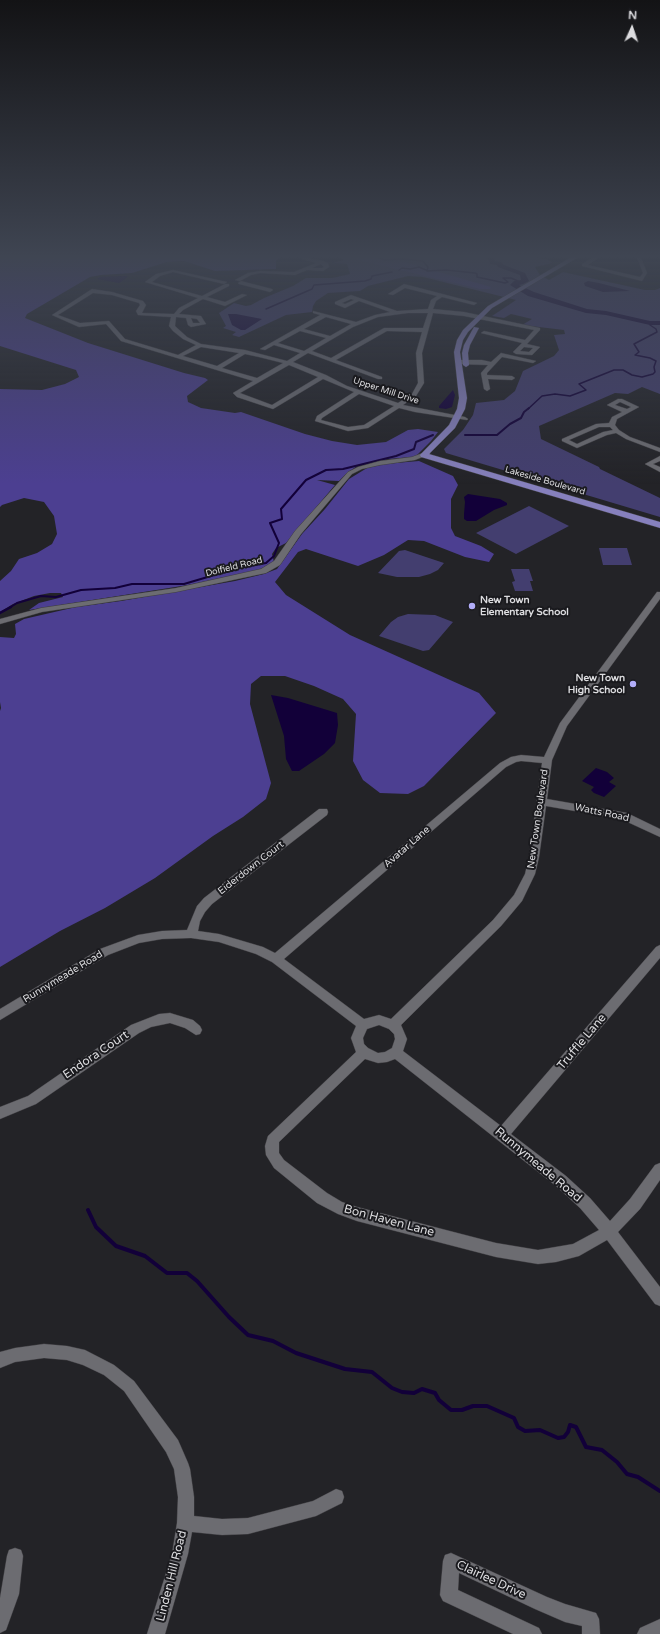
<!DOCTYPE html>
<style>
body{margin:0}
#map{position:relative;width:660px;height:1634px;overflow:hidden;background:#232327;font-family:"Varela Round",sans-serif}
canvas{display:block}
.north{position:absolute;left:612px;top:8px;width:40px;height:40px;-webkit-text-stroke:3px #1a1a1e;paint-order:stroke;rotate:3deg;font-size:11px;font-weight:700;line-height:16px;text-align:center;color:#dcdcdf}
.north::after{content:'';display:block;margin:auto;width:14px;height:18px;background:#dcdcdf;clip-path:polygon(50% 0,100% 100%,50% 72%,0 100%)}
</style>
<div id="map">
<canvas width="660" height="1634"></canvas>
<div class="north">N</div>
</div>
<script>
const ctx = document.querySelector('canvas').getContext('2d');
ctx.lineJoin = 'round';
function fill(path, color) {
  ctx.fillStyle = color;
  ctx.fill(path, 'evenodd');
}
function toPath(rows) {
  const path = new Path2D();
  for (const r of rows) {
    path.moveTo(r[0], r[1]);
    for (let i = 2; i < r.length; i += 2) path.lineTo(r[i], r[i + 1]);
  }
  return path;
}
function trace(path, color, width, dash) {
  ctx.strokeStyle = color;
  ctx.lineWidth = width;
  ctx.lineCap = dash ? 'butt' : 'round';
  ctx.setLineDash(dash || []);
  ctx.stroke(path);
}
function write(font, color, halo, rows, align = 'center') {
  ctx.font = font + ' "Varela Round",sans-serif';
  ctx.lineWidth = 4;
  ctx.setLineDash([]);
  ctx.textBaseline = 'middle';
  ctx.strokeStyle = halo;
  ctx.fillStyle = color;
  for (const [text, x, y, turn = 0] of rows) {
    ctx.save();
    ctx.translate(x, y);
    ctx.rotate((+turn || 0) * Math.PI / 180);
    ctx.textAlign = isNaN(turn) ? turn : align;
    if (halo) ctx.strokeText(text, 0, 0);
    ctx.fillText(text, 0, 0);
    ctx.restore();
  }
}
fill(toPath([
 [335,255,437,255,445,256,445,255,529,255,530,257,547,259,553,263,535,267,540,275,549,280,563,272,645,290,655,290,660,288,660,394,642,387,628,394,615,393,539,426,541,439,599,467,600,469,660,498,660,517,446,453,444,449,463,430,473,415,476,403,504,400,515,391,523,371,554,356,559,350,554,335,565,334,564,330,522,325,532,319,511,314,504,318,492,316,516,300,423,277,408,276,368,286,360,291,328,293,316,301,313,306,312,312,286,315,239,337,232,335,236,332,223,328,226,326,219,313,234,303,246,306,251,305,264,298,293,286,306,278,332,278,350,274,347,264,332,263,344,260],
 [529,506,569,526,516,554,476,533],
 [599,548,627,548,632,565,603,565],
 [405,550,444,563,438,570,430,574,419,577,397,577,378,573,399,551],
 [511,569,529,569,533,581,530,581,533,591,515,591,512,582,515,581],
 [408,614,435,615,453,622,429,650,423,651,379,636,391,622,398,617]
]), '#433e6f');
fill(toPath([
 [0,255,308,255,280,257,276,261,276,269,215,271,184,261,167,262,132,273,101,275,90,277,27,314,25,318,88,343,184,373,205,378,208,380,187,396,188,402,201,408,235,413,241,412,305,434,332,441,357,445,386,442,408,430,418,429,438,432,431,441,415,457,387,459,357,466,347,473,339,481,317,480,335,485,286,543,276,548,272,554,274,562,259,570,188,585,29,610,39,603,63,597,61,593,50,593,34,596,13,604,0,612,0,581,11,571,19,559,37,553,52,544,57,534,54,516,44,502,24,498,2,505,0,507,0,389,42,390,65,384,79,377,76,370,0,346],
 [337,255,380,255,491,287,490,289,480,289],
 [419,461,453,476,458,485,451,499,451,528,455,536,481,546,494,554,489,562,465,557,424,541,408,540,384,555,358,566,306,549,298,552,275,582,286,595,350,635,479,693,496,713,424,786,408,794,380,793,363,780,353,761,356,714,343,699,314,686,285,676,261,676,251,684,250,704,271,783,266,799,243,817,213,836,155,878,105,908,60,931,0,967,0,711,1,708,0,702,0,637,14,638,16,634,15,624,24,619,76,607,121,601,235,581,264,574,277,569,302,534,325,509,349,479,367,468,384,464]
]), '#4c3f91');
fill(toPath([
 [126,276,128,277,119,283,97,279,100,277],
 [588,281,599,283,630,291,603,292,585,286,584,283],
 [228,314,236,314,262,319,245,330,241,330,232,325],
 [453,390,455,395,452,407,446,409,439,408,439,406],
 [468,494,500,499,507,503,507,505,494,510,476,521,467,521,464,519,464,514,465,502,464,497],
 [271,695,288,698,337,713,338,725,335,743,324,754,299,771,292,771,286,759,284,736],
 [596,768,607,772,614,778,609,782,616,786,604,797,594,793,591,790,594,787,582,781]
]), '#120039');
trace(toPath([
 [374,255,384,260,402,259,423,261,428,267,427,271,446,270,475,273,477,274,477,277,505,283,508,282,503,278,511,278,518,281,516,282],
 [399,270,402,268,410,269,419,267,426,270],
 [266,309,312,289,314,285,365,281,371,279,372,276,392,272],
 [528,409,542,396,555,394,570,396,586,390,579,384,614,370,623,370,632,375,642,377,653,374,655,372,654,367,656,361,650,358,635,355,639,352,634,344,657,332,656,329,650,325,650,323]
]), '#120039', 1.5);
trace(toPath([
 [465,435,497,435,510,424,521,418,524,412,529,408],
 [9,608,17,603,41,596,56,597,81,590,115,588,132,584,184,584,238,568,266,563,274,556,279,543,270,523,282,519,281,509,306,480,326,470,343,469,396,456,414,449,416,442,433,435]
]), '#120039', 2);
trace(toPath([
 [0,613,11,607]
]), '#120039', 2.5);
trace(toPath([
 [88,1210,96,1227,116,1246,145,1256,167,1273,187,1273,197,1281,229,1317,248,1335,273,1341,296,1353,345,1369,372,1372,392,1388,402,1392,414,1393,422,1389,435,1393,439,1400,451,1410,462,1410,473,1406,487,1406,514,1418,518,1427,525,1431,540,1430,558,1438,564,1437,568,1432,570,1425,576,1427,586,1447,602,1450,617,1462,627,1474,638,1477,660,1491]
]), '#120039', 4);
fill(toPath([
 [482,255,490,255,494,258,495,261,501,262,504,265,525,273,529,281,523,284,519,285,534,292,587,309,606,311,650,321,660,321,660,325,650,325,606,315,586,313,528,296,510,285,514,281,521,280,520,275,498,267,497,265,490,264,489,260,482,255]
]), '#120039');
const minor = toPath([
 [597,255,602,255,588,265,640,277,643,273,636,255,640,255,647,273,642,281,582,266,582,264,597,255],
 [302,257,323,261,328,263,329,267,323,271,307,270,295,275,260,273,251,275,240,281,235,280,248,273,260,271,294,272,316,263,302,259,302,257],
 [321,264,324,267,322,268,312,268,321,264],
 [173,270,227,282,224,284,173,272,160,276,152,282,202,296,225,284,229,284,229,286,207,297,225,302,242,294,247,295,225,306,203,299,183,310,179,314,201,316,206,324,191,327,188,325,186,318,176,317,175,326,187,337,201,344,245,350,287,361,300,353,274,345,265,350,260,349,320,315,313,313,313,311,356,322,375,315,390,312,359,301,345,308,335,304,335,302,351,295,397,311,428,309,431,300,437,296,405,288,393,295,388,294,404,284,477,303,474,305,442,297,436,301,433,309,464,312,540,328,540,330,527,344,540,347,532,355,516,354,513,352,522,343,481,333,484,331,525,340,534,330,464,316,433,313,422,353,424,383,416,396,403,405,465,417,468,419,467,420,415,412,399,408,368,428,348,431,315,421,317,416,354,392,323,379,273,409,237,397,233,393,253,381,121,341,106,324,79,327,52,315,92,289,112,292,143,301,146,305,142,313,174,314,179,308,198,298,145,282,156,274,173,270],
 [93,293,112,295,139,303,140,305,136,311,138,315,171,317,169,326,173,331,183,339,196,345,178,355,125,339,109,321,80,323,58,315,93,293],
 [351,299,354,300,345,304,342,303,351,299],
 [408,313,428,313,423,328,384,328,331,358,312,351,353,327,378,317,408,313],
 [326,317,351,324,330,336,304,329,326,317],
 [191,318,197,319,200,323,193,323,191,318],
 [300,331,326,338,304,351,278,343,300,331],
 [387,331,422,332,416,353,418,383,412,394,398,403,347,386,326,375,293,362,308,353,378,379,382,379,382,377,336,360,387,331],
 [201,347,239,353,217,366,183,356,201,347],
 [524,347,533,348,529,352,520,351,524,347],
 [245,354,259,357,283,363,257,378,222,368,245,354],
 [289,365,318,377,272,405,240,393,289,365],
 [359,394,394,406,364,425,348,427,321,420,322,418,359,394],
 [241,281,272,289,273,290,270,292,239,284,238,283,241,281],
 [501,353,536,361,533,363,502,357,487,373,487,375,512,376,515,378,512,380,488,379,490,389,487,391,484,389,481,373,488,365,458,364,455,362,458,360,482,360,491,362,501,353],
 [618,399,622,399,639,407,617,419,615,425,619,430,630,437,660,448,660,452,626,439,616,433,607,435,577,448,562,441,562,439,596,424,609,423,612,417,622,412,607,405,618,399],
 [620,402,631,407,627,409,615,405,620,402],
 [599,427,610,427,613,430,603,432,577,444,569,440,599,427],
 [428,451,430,452,430,454,415,460,380,465,362,469,352,474,301,534,280,565,266,573,176,592,42,612,0,624,0,619,41,608,176,588,261,569,274,561,295,531,348,472,358,467,380,461,412,457,428,451],
 [660,456,660,461,653,464,660,467,660,472,645,464,660,456],
 [657,592,660,592,660,599,567,726,552,760,547,799,627,813,660,829,660,837,621,819,546,806,539,857,535,874,522,901,501,926,401,1025,407,1039,403,1051,501,1126,656,947,660,945,660,958,511,1134,566,1176,590,1198,610,1221,630,1199,655,1165,660,1163,660,1180,640,1209,618,1232,660,1287,660,1306,655,1304,607,1240,579,1256,556,1262,538,1264,496,1257,357,1221,338,1214,317,1203,274,1168,266,1155,265,1146,268,1136,356,1052,351,1038,356,1026,272,962,256,954,219,942,191,938,162,939,139,943,108,955,0,1020,0,1009,100,949,138,935,162,931,187,930,197,906,204,898,319,809,327,809,328,812,327,815,212,904,205,912,200,921,198,931,219,934,263,947,275,953,500,763,511,757,521,755,544,757,560,723,657,592],
 [521,761,542,763,529,857,525,874,514,895,493,920,391,1019,379,1015,364,1019,284,959,506,767,516,762,521,761],
 [379,1025,389,1029,394,1034,395,1039,392,1048,385,1052,378,1053,368,1048,364,1044,363,1038,367,1029,379,1025],
 [365,1059,378,1063,387,1062,395,1059,556,1186,580,1208,599,1230,573,1244,538,1250,496,1243,357,1207,342,1202,327,1193,284,1160,279,1153,279,1142,365,1059],
 [170,1013,193,1020,200,1026,202,1030,200,1034,196,1035,185,1028,170,1023,151,1027,139,1033,36,1104,0,1119,0,1107,28,1096,131,1025,159,1014,170,1013],
 [44,1344,67,1346,85,1350,114,1365,134,1381,178,1440,188,1463,190,1469,194,1497,194,1516,222,1519,248,1518,313,1501,336,1489,342,1491,344,1497,342,1503,316,1516,248,1534,222,1535,192,1532,188,1554,165,1634,147,1634,172,1554,177,1523,178,1497,174,1469,166,1452,124,1391,104,1375,83,1365,67,1360,44,1358,15,1362,0,1368,0,1352,15,1348,44,1344],
 [15,1548,21,1550,23,1556,19,1594,6,1630,0,1633,0,1598,7,1556,9,1550,15,1548],
 [451,1553,547,1597,565,1604,596,1613,599,1619,600,1634,582,1634,582,1626,565,1622,535,1609,459,1573,458,1590,539,1628,542,1634,513,1634,443,1601,440,1595,443,1561,445,1555,451,1553],
 [660,1619,660,1634,637,1634,640,1628,660,1619]
]);
const major = toPath([
 [575,255,582,255,492,308,468,332,463,340,460,352,467,398,465,409,455,428,429,454,660,522,660,528,421,457,420,455,449,425,457,409,459,398,454,352,457,340,463,330,488,306,575,255],
 [474,327,479,328,470,345,468,353,469,365,466,367,463,365,462,353,464,345,474,327]
]);
trace(minor, '#3f3e42', 1);
trace(major, '#3f3e42', 1);
fill(minor, '#6c6c71');
fill(major, '#8680bd');
const sky = ctx.createLinearGradient(0, 0, 0, 484);
sky.addColorStop(0, '#131315');
sky.addColorStop(0.53, '#3f4552');
sky.addColorStop(1, '#3f455200');
ctx.fillStyle = sky;
ctx.fillRect(0, 0, 660, 484);
for (const [x, y, r, color] of [
 [472,606,4,"#b2adf9"],
 [633,684,4,"#b2adf9"]
]) {
  const dot = new Path2D();
  dot.arc(x, y, r, 0, 2 * Math.PI);
  ctx.fillStyle = color;
  ctx.fill(dot);
  trace(dot, '#1a1a1e', 1.5);
}
write('9px', '#dcdcdf', '#1a1a1e', [
 ["Upper Mill Drive",386,391,18],
 ["Lakeside Boulevard",545,481,16],
 ["Dolfield Road",234,567,-14]
]);
write('bold 10px', '#dcdcdf', '#1a1a1e', [
 ["New Town",480,600],
 ["Elementary School",480,612],
 ["New Town",625,678,"right"],
 ["High School",625,690,"right"]
], 'left');
write('10px', '#dcdcdf', '#1a1a1e', [
 ["Watts Road",602,813,12],
 ["New Town Boulevard",538,819,-82],
 ["Avatar Lane",407,847,-41],
 ["Eiderdown Court",251,868,-38],
 ["Runnymeade Road",63,977,-31]
]);
write('12px', '#dcdcdf', '#1a1a1e', [
 ["Truffle Lane",582,1042,-50],
 ["Endora Court",96,1055,-34],
 ["Runnymeade Road",538,1165,40],
 ["Bon Haven Lane",389,1221,15],
 ["Linden Hill Road",172,1576,-76],
 ["Clairlee Drive",491,1580,25]
]);
</script>
